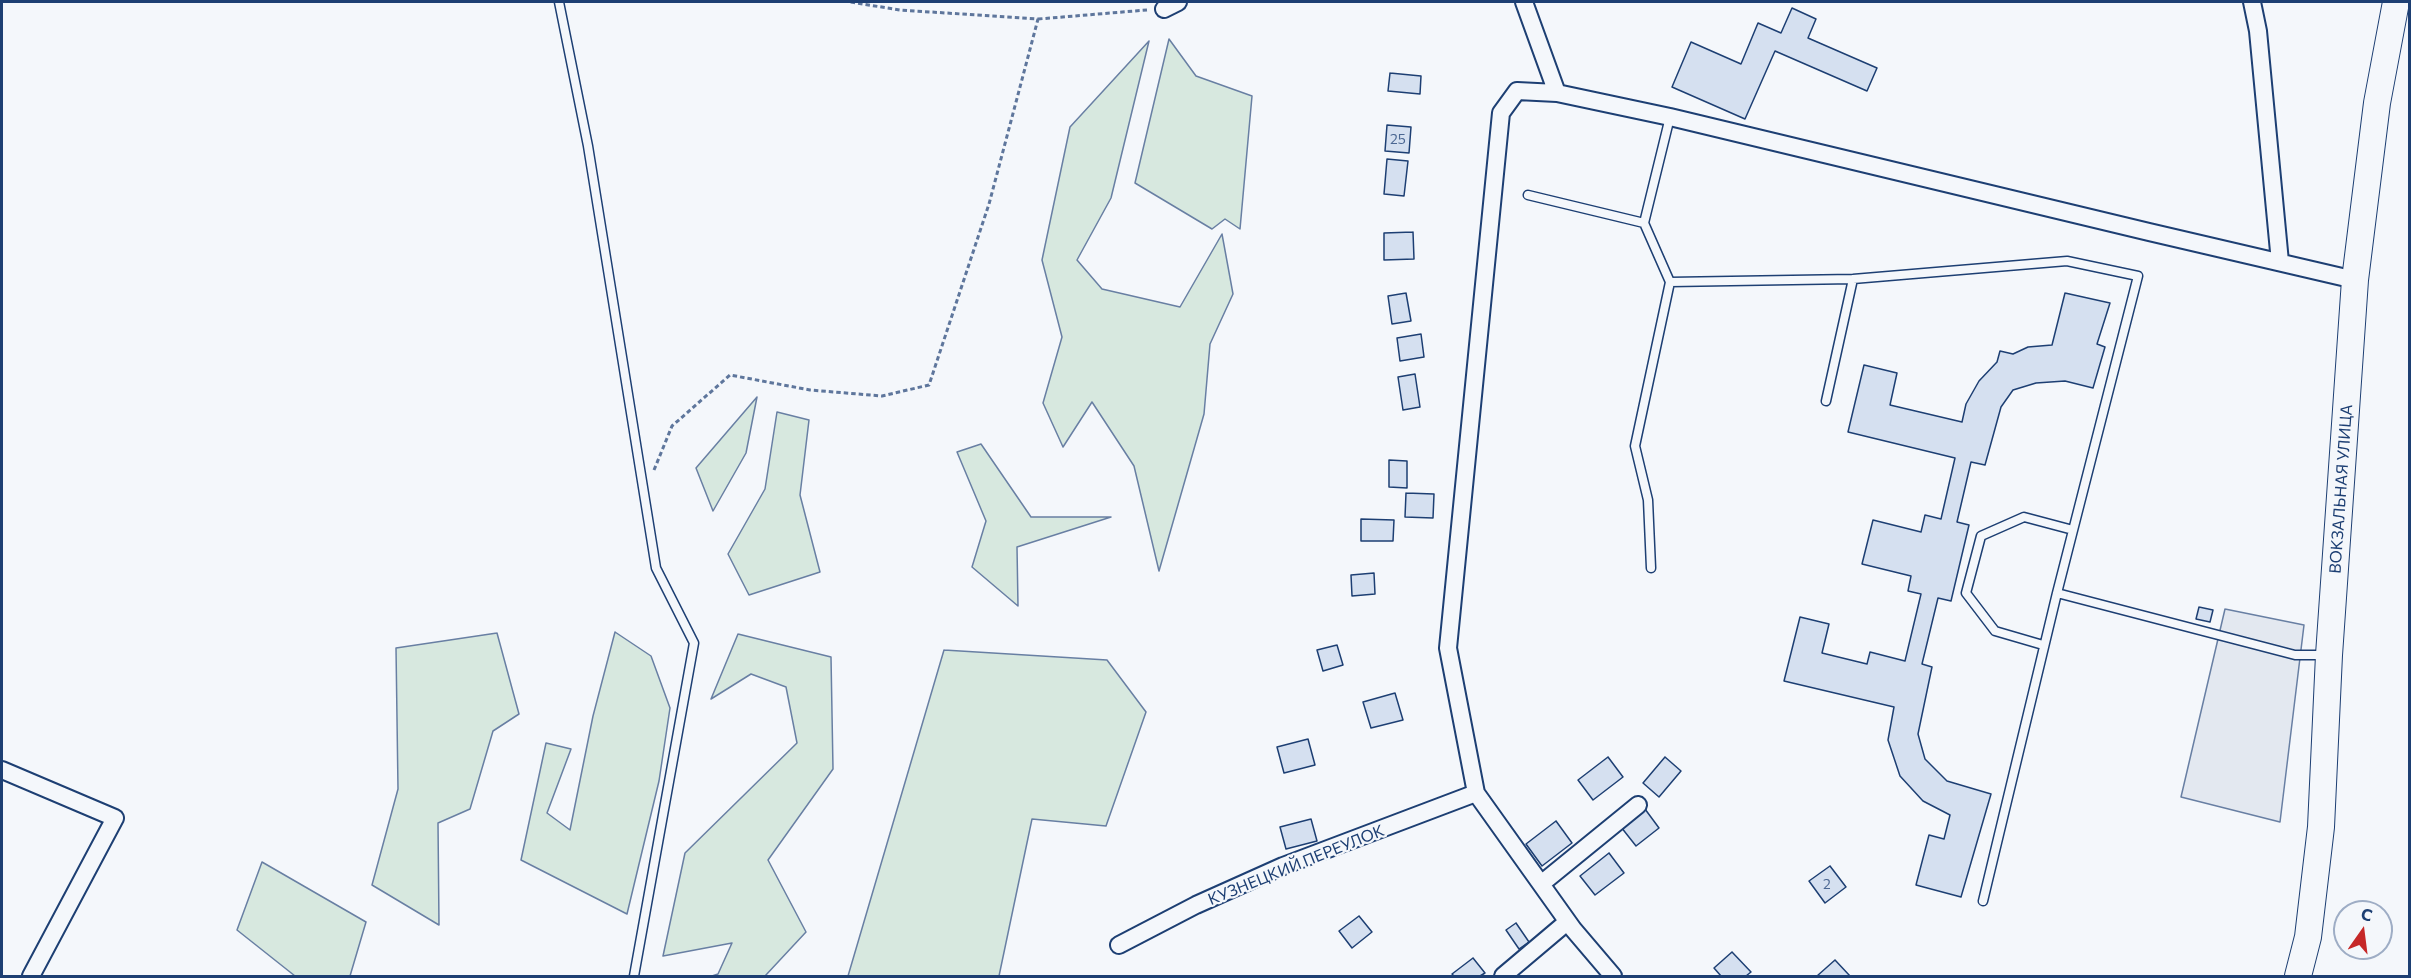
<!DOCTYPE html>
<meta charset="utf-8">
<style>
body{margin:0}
#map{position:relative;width:2411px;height:978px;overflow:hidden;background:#f4f7fb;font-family:Commissioner,sans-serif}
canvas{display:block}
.frame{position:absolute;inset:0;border:3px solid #1d3f73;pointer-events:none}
.north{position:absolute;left:2333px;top:900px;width:60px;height:60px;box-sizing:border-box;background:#f4f7fb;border:2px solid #9eadc5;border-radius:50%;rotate:14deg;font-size:16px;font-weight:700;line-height:24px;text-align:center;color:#1d3f73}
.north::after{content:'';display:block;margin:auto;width:21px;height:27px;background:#c62828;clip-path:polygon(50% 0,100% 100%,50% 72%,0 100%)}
</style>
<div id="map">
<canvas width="2411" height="978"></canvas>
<div class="frame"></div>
<div class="north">С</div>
</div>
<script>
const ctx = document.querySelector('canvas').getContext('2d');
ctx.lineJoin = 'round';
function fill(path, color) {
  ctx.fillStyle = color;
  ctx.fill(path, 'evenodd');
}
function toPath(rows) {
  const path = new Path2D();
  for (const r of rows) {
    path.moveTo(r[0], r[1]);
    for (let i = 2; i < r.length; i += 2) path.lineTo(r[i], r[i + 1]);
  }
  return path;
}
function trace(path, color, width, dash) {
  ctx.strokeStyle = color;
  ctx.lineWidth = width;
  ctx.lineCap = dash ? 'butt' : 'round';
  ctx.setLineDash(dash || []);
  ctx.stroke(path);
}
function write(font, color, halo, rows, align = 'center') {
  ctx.font = font + ' Commissioner,sans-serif';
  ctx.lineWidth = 4.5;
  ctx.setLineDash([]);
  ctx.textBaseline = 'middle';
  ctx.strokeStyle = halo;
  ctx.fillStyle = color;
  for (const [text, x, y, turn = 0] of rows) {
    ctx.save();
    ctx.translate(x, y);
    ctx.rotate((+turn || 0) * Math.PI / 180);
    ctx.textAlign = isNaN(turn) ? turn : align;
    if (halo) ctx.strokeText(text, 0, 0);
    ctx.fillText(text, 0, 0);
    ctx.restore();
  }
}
const green = toPath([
 [1169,39,1196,76,1252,96,1240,229,1225,219,1212,229,1135,183,1169,39],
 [1149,41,1111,198,1077,260,1102,289,1180,307,1222,234,1233,294,1210,344,1204,414,1159,571,1134,466,1092,402,1063,447,1043,403,1062,337,1042,260,1070,127,1149,41],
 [757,397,746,453,713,511,696,468,757,397],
 [777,412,809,420,800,495,820,572,749,595,728,554,765,489,777,412],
 [981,444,1031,517,1111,517,1017,547,1018,606,972,567,986,521,957,452,981,444],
 [615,632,651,656,670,708,659,781,627,914,521,860,546,743,571,749,547,813,570,830,593,716,615,632],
 [497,633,519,714,493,731,470,809,438,823,439,925,372,885,398,789,396,648,497,633],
 [738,634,831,657,833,769,768,860,806,932,765,976,712,976,718,974,732,943,663,956,685,853,797,743,786,687,751,674,711,699,738,634],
 [944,650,1107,660,1146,712,1106,826,1032,819,999,976,848,976,944,650],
 [262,862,366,922,350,976,295,976,237,930,262,862]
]);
fill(green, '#d7e8df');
trace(green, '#687fa3', 1.5);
const parking = toPath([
 [2225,609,2304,625,2280,822,2181,797,2225,609]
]);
fill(parking, '#e3e8f0');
trace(parking, '#687fa3', 1.5);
const building = toPath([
 [1792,8,1816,19,1808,38,1877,68,1867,91,1775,51,1745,119,1672,87,1691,42,1741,64,1758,23,1781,33,1792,8],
 [1390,73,1421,76,1420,94,1388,91,1390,73],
 [1387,125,1411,127,1409,153,1385,151,1387,125],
 [1387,159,1408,161,1404,196,1384,194,1387,159],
 [1413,232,1414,259,1384,260,1384,233,1413,232],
 [1406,293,1411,321,1392,324,1388,296,1406,293],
 [2065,293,2110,303,2097,344,2105,347,2093,388,2065,381,2036,383,2013,390,2001,407,1985,465,1971,462,1957,522,1969,525,1951,601,1938,598,1922,664,1932,667,1918,734,1925,759,1947,781,1991,794,1961,897,1916,885,1929,835,1944,839,1950,815,1923,801,1900,776,1888,740,1894,707,1784,681,1800,617,1829,624,1822,653,1867,664,1870,652,1905,661,1921,594,1908,591,1911,576,1862,564,1873,520,1921,532,1925,515,1941,519,1955,458,1848,432,1864,365,1897,373,1890,405,1962,422,1966,404,1979,381,1997,362,2000,351,2013,354,2028,347,2052,345,2065,293],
 [1421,334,1424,357,1400,361,1397,338,1421,334],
 [1415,374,1420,407,1403,410,1398,377,1415,374],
 [1389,460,1407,461,1407,488,1389,487,1389,460],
 [1406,493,1434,494,1433,518,1405,517,1406,493],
 [1361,519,1394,520,1393,541,1361,541,1361,519],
 [1374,573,1375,594,1352,596,1351,575,1374,573],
 [2199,607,2213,610,2210,622,2196,619,2199,607],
 [1337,645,1343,665,1323,671,1317,650,1337,645],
 [1395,693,1403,720,1371,728,1363,702,1395,693],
 [1308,739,1315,765,1284,773,1277,747,1308,739],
 [1608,757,1623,777,1593,800,1578,780,1608,757],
 [1665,757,1681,771,1659,797,1643,783,1665,757],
 [1645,809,1659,828,1636,846,1621,827,1645,809],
 [1311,819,1317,841,1286,849,1280,827,1311,819],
 [1556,821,1572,843,1542,866,1526,844,1556,821],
 [1609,853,1624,873,1595,895,1580,876,1609,853],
 [1830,866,1846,887,1825,903,1809,881,1830,866],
 [1359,916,1372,932,1352,948,1339,931,1359,916],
 [1516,923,1529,942,1519,949,1506,930,1516,923],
 [1732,952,1751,972,1746,976,1721,976,1714,968,1732,952],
 [1473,958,1485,973,1480,976,1454,976,1452,974,1473,958],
 [1835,960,1850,976,1817,976,1835,960]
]);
fill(building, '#d5e0f0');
trace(building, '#1d3f73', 1.5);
const lane = toPath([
 [559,2,588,146,656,568,694,643,634,976],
 [1528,195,1644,223],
 [1670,282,1853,279,2067,261,2138,276,2057,593,2295,655,2328,655],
 [1826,401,1853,279],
 [1651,568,1648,500,1635,446,1670,282,1644,223,1670,117],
 [2043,645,1995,631,1966,593,1981,536,2024,517,2073,530],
 [1983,901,2057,593]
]);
const street = toPath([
 [1524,2,1557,93,1517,91,1501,113,1448,648,1476,793,1573,929,1613,976],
 [2252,2,2258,31,2280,262],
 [1164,9,1178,2],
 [1557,93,1670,117,2149,232,2355,280],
 [2,770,115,818,31,976],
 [1541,884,1638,805],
 [1119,945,1196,905,1283,866,1476,793],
 [1503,976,1567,922]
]);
const primary = toPath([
 [2298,976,2308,937,2321,827,2329,655,2355,280,2377,103,2396,2]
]);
trace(lane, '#1d3f73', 11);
trace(street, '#1d3f73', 20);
trace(primary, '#1d3f73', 28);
trace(toPath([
 [1038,19,1147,10],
 [654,470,672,426,730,375,810,390,882,396,929,385,989,204,1038,19,900,10,850,2]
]), '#5e769c', 3, [4.5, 3]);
trace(lane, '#f4f7fb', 8);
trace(street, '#f4f7fb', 16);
trace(primary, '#f4f7fb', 26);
write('14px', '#4b6792', null, [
 ["25",1398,139],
 ["2",1827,884]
]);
write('16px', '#1d3f73', '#f4f7fb', [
 ["ВОКЗАЛЬНАЯ УЛИЦА",2341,489,-86],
 ["КУЗНЕЦКИЙ ПЕРЕУЛОК",1296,865,-22]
]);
</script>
